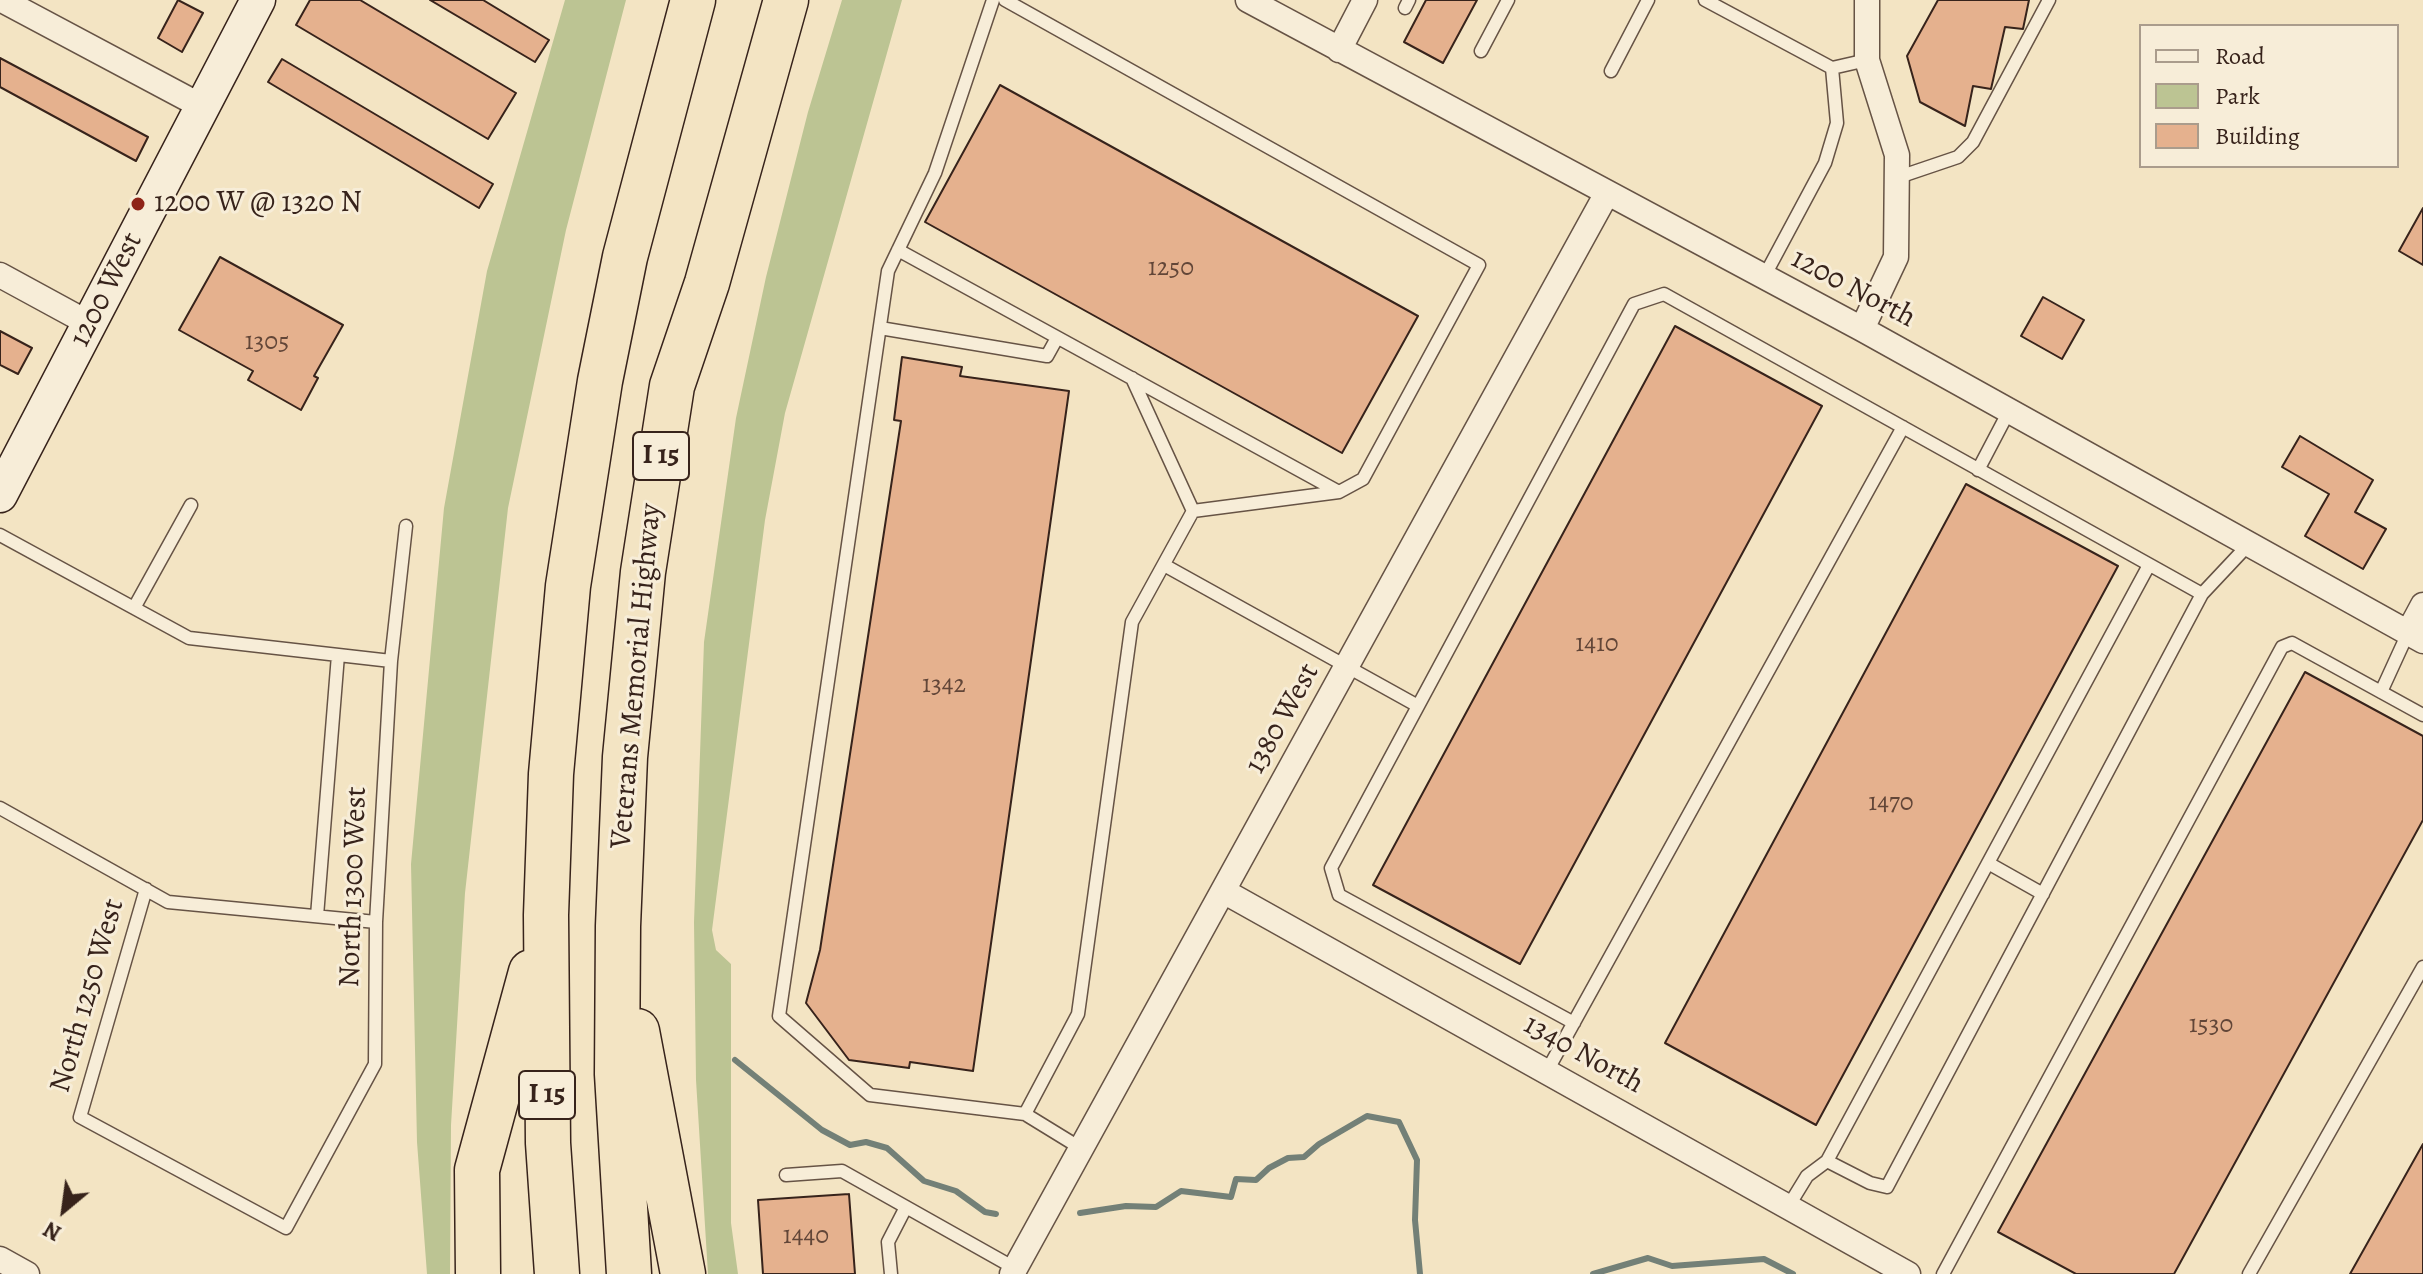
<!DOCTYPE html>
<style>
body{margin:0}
#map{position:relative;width:2423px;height:1274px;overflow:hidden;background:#f3e4c3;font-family:Alegreya,serif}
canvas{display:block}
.legend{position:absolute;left:2139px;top:24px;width:260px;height:144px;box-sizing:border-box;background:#f7edd8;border:2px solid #aa9c8c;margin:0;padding:10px 14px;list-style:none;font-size:24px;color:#37231b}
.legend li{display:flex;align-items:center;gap:16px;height:40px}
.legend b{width:40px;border:2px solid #aa9c8c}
.north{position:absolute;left:24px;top:1170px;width:80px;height:80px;-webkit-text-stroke:6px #f7edd8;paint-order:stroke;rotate:209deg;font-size:22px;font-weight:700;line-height:32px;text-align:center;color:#37231b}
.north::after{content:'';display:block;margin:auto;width:28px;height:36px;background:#37231b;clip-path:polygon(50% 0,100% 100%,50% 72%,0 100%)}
</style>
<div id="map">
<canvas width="2423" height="1274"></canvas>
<ul class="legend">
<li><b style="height:10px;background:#f7edd8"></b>Road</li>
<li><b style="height:22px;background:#bcc493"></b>Park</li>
<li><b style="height:22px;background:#e5b18e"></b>Building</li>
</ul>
<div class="north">N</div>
</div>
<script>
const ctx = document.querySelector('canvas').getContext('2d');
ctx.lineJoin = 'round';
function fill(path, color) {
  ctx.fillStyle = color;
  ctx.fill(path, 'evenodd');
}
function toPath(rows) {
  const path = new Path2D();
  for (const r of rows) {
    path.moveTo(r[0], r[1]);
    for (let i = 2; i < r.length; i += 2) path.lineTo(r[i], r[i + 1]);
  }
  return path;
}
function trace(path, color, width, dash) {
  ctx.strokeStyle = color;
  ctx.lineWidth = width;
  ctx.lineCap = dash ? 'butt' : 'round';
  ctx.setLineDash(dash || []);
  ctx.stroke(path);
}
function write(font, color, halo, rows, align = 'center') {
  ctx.font = font + ' Alegreya,serif';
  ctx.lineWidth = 6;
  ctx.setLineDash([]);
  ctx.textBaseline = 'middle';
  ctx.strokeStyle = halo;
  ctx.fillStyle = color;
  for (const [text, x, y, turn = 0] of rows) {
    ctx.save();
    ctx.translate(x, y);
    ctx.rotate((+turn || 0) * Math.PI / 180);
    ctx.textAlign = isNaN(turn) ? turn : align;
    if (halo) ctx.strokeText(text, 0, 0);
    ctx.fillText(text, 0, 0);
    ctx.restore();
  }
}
fill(toPath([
 [565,0,626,0,566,230,508,508,465,893,451,1125,450,1274,427,1274,417,1142,411,864,444,508,487,271],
 [842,0,902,0,785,413,765,520,712,930,716,950,731,964,731,1223,738,1274,708,1274,696,1080,694,922,704,642,736,418,766,277,808,112]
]), '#bcc493');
trace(toPath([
 [735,1060,822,1130,850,1145,866,1142,887,1148,924,1181,956,1191,985,1212,996,1214],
 [1080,1213,1126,1206,1156,1207,1181,1191,1231,1197,1236,1179,1256,1180,1269,1168,1288,1158,1304,1157,1319,1144,1367,1116,1399,1122,1417,1160,1415,1220,1420,1274],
 [1593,1274,1648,1258,1672,1266,1764,1259,1793,1274]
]), '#738077', 6);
const building = toPath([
 [178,0,203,13,182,52,158,38,178,0],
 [310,0,360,0,516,93,488,139,296,25,310,0],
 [430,0,483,0,549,40,535,62,430,0],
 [1426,0,1477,0,1443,63,1404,42,1426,0],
 [1938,0,2029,0,2023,29,2005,27,1991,89,1973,86,1965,126,1920,102,1907,56,1938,0],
 [0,58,148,137,136,161,0,87,0,58],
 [282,59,493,184,479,208,268,82,282,59],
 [1000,85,1418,316,1342,453,925,222,1000,85],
 [2423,208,2423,265,2399,251,2423,208],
 [220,257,343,325,314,376,318,378,301,410,248,380,253,371,179,330,220,257],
 [2043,297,2084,320,2062,359,2021,336,2043,297],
 [1675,326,1822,406,1520,964,1373,885,1675,326],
 [0,331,32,348,18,374,0,365,0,331],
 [902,357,962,367,960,376,1069,391,973,1071,910,1062,909,1068,849,1060,806,1003,820,950,901,421,894,420,902,357],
 [2300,436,2373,480,2355,512,2386,529,2363,569,2305,536,2329,494,2282,467,2300,436],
 [1966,484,2118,566,1816,1125,1665,1043,1966,484],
 [2305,672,2423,736,2423,820,2174,1274,2076,1274,1998,1232,2305,672],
 [2423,1144,2423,1274,2350,1274,2423,1144],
 [849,1194,855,1274,763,1274,758,1200,849,1194]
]);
fill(building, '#e5b18e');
trace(building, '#37231b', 2);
const lane = toPath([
 [993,0,935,173,888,271,779,1016,870,1095,1025,1114,1082,1149],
 [1005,0,1479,265,1363,479,1339,492,1193,511,1132,622,1078,1014,1025,1114],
 [1705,0,1832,68],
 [1405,8,1409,0],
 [1481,51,1508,0],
 [1611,71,1648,0],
 [1896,178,1958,157,1973,142,2049,0],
 [898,250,1339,492],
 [1764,277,1825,163,1837,123,1832,68,1867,60],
 [880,328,1047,356,1057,338],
 [1132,378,1193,511],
 [1978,470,2009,411],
 [0,535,189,638,391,661],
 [1164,565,1418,706],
 [134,608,191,505],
 [2381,692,2408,633],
 [0,808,168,902,376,922],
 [1988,863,2043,894],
 [146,889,80,1117,286,1228,375,1064,376,922,391,661,406,526],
 [317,916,338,655],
 [1574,1023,1339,895,1331,868,1634,304,1664,294,2202,594],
 [1547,1071,1903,427],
 [1827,1161,2149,565],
 [786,1175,842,1171,1018,1270],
 [1788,1207,1807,1176,1827,1161,1870,1183,1887,1187,2202,594,2249,544],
 [891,1274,888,1242,906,1207],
 [1943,1274,2282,647,2292,643,2423,715],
 [2249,1274,2423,967]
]);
const street = toPath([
 [2,0,201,106],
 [1248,0,1862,329,2423,641],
 [1339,50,1365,0],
 [0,275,90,324],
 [1862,329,1896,257,1897,155,1867,60,1867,0],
 [2408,633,2423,605],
 [1225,892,1908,1274],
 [0,1259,27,1274],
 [1012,1274,1607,193]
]);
const secondary = toPath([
 [0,495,258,0]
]);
const highway = toPath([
 [637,1031,683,1274],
 [478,1274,477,1170,531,972],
 [557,1274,548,1143,546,915,551,774,568,586,600,381,625,257,693,0],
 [629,1274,617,1074,618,926,625,757,643,572,672,386,707,283,786,0]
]);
trace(lane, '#665345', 15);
trace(street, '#665345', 27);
trace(secondary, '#37231b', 37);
trace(highway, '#37231b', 47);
trace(lane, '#f7edd8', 12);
trace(street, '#f7edd8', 24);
trace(secondary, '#f7edd8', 34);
trace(highway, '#f3e4c3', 44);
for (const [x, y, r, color] of [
 [138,204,8,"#8f2418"]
]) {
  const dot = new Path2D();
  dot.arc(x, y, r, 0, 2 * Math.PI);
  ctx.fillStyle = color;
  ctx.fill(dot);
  trace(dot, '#f7edd8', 3);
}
write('26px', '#624638', null, [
 ["1250",1171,269],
 ["1305",267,343],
 ["1410",1597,645],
 ["1342",944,686],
 ["1470",1891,804],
 ["1530",2211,1026],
 ["1440",806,1237]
]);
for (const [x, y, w] of [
 [661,456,56],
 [547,1095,56]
]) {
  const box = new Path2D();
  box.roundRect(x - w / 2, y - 24, w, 48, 6);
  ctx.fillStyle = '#f7edd8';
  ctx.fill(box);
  trace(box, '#37231b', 2);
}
write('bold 28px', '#37231b', null, [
 ["I 15",661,456],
 ["I 15",547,1095]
]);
write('30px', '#37231b', '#f7edd8', [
 ["1200 W @ 1320 N",154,204]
], 'left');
write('30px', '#37231b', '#f7edd8', [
 ["1200 North",1853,289,28],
 ["1200 West",107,290,-63],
 ["Veterans Memorial Highway",637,676,-85],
 ["1380 West",1283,719,-61],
 ["North 1300 West",354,887,-88],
 ["North 1250 West",88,996,-74],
 ["1340 North",1583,1055,29]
]);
</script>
